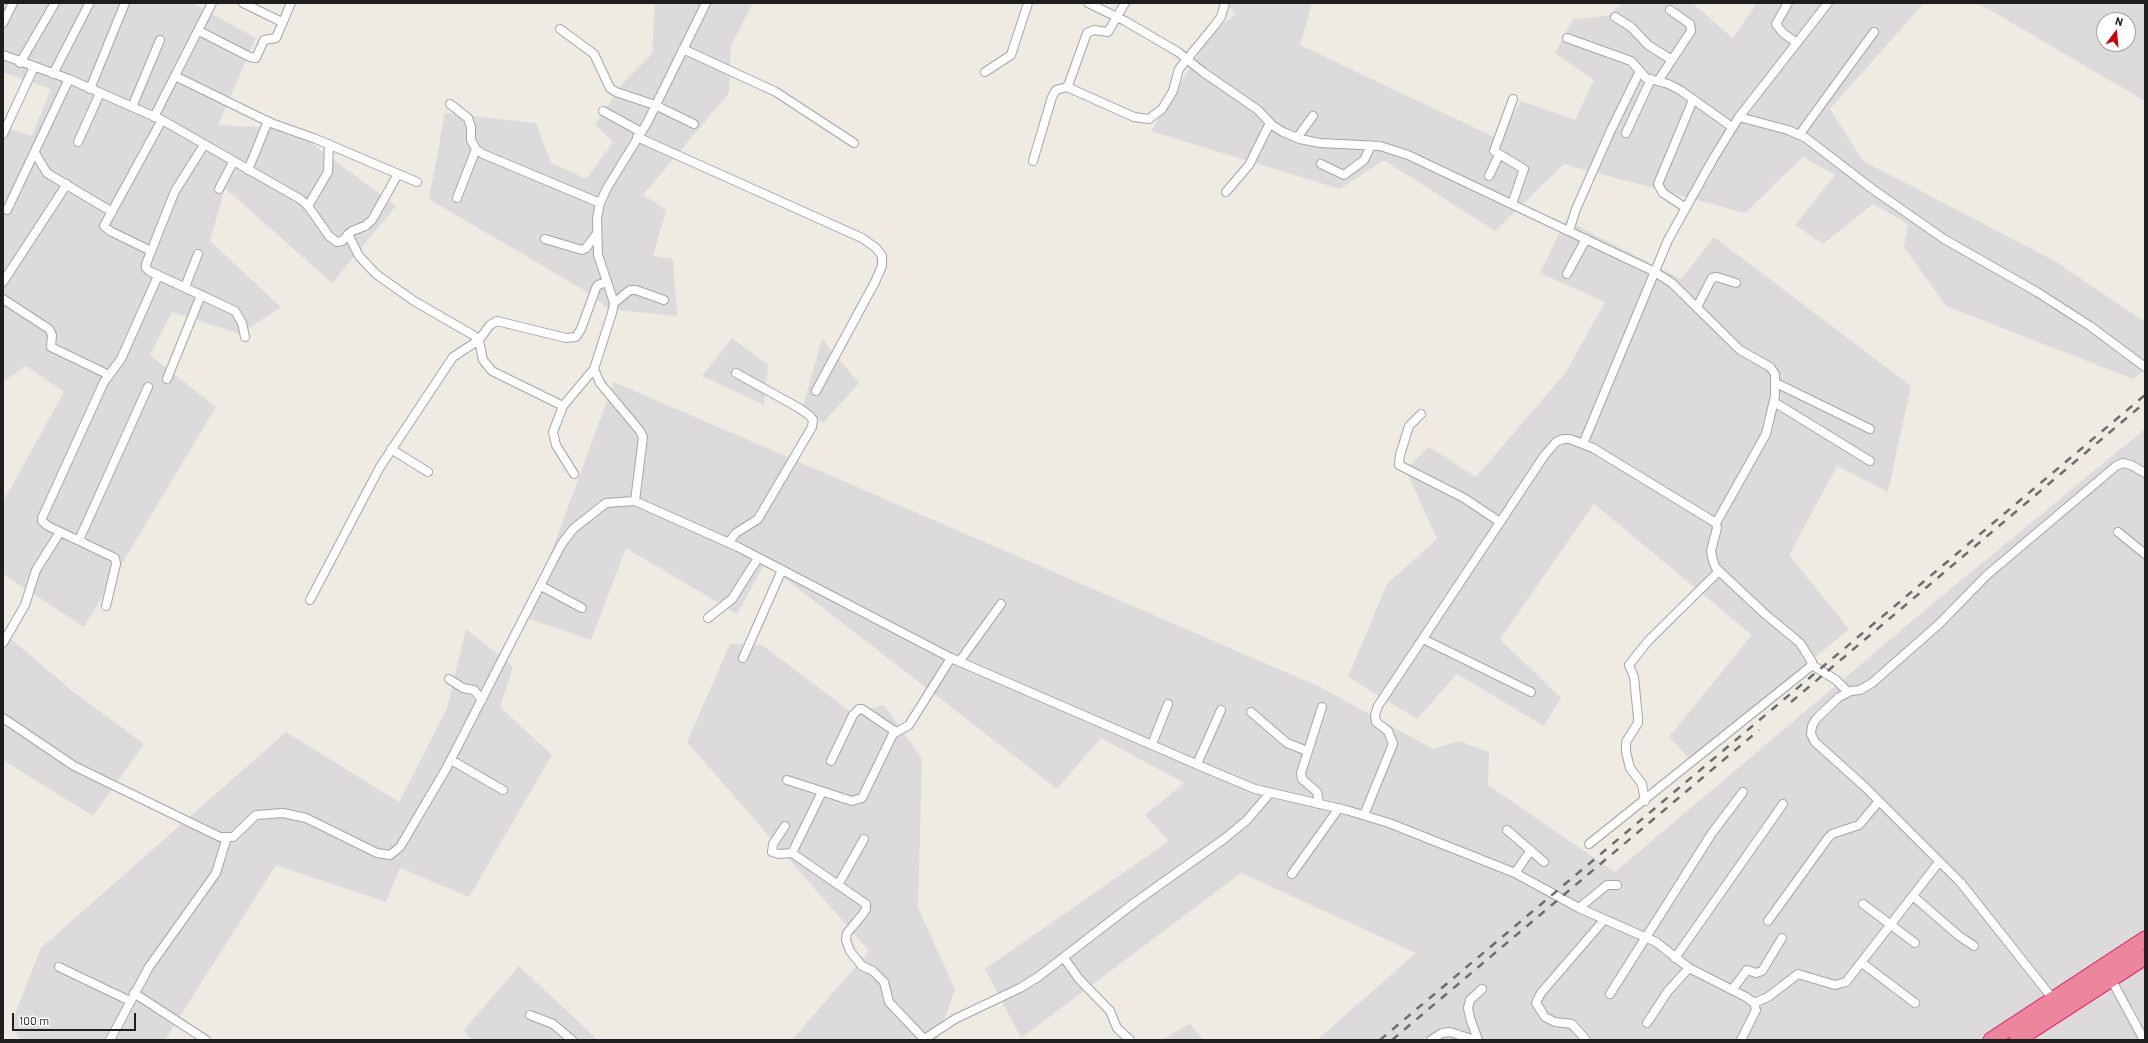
<!DOCTYPE html>
<style>
body{margin:0}
#map{position:relative;width:2148px;height:1043px;overflow:hidden;background:#efebe3;font-family:Barlow,sans-serif}
canvas{display:block}
.frame{position:absolute;inset:0;border:4px solid #1e1e1e;pointer-events:none}
.north{position:absolute;left:2096px;top:12px;width:40px;height:40px;box-sizing:border-box;background:#fff;border:1px solid #a5a5a5;border-radius:50%;rotate:16deg;font-size:11px;font-weight:700;line-height:16px;text-align:center;color:#1e1e1e}
.north::after{content:'';display:block;margin:auto;width:14px;height:18px;background:#cb0009;clip-path:polygon(50% 0,100% 100%,50% 72%,0 100%)}
.scale{position:absolute;left:12px;top:1013px;width:124px;height:18px;box-sizing:border-box;border:2px solid #1e1e1e;border-top:0;padding-left:5px;font-size:12px;line-height:14px;white-space:nowrap;color:#1e1e1e;-webkit-text-stroke:3px #fff;paint-order:stroke}
</style>
<div id="map">
<canvas width="2148" height="1043"></canvas>
<div class="frame"></div>
<div class="north">N</div>
<div class="scale">100 m</div>
</div>
<script>
const ctx = document.querySelector('canvas').getContext('2d');
ctx.lineJoin = 'round';
function fill(path, color) {
  ctx.fillStyle = color;
  ctx.fill(path, 'evenodd');
}
function toPath(rows) {
  const path = new Path2D();
  for (const r of rows) {
    path.moveTo(r[0], r[1]);
    for (let i = 2; i < r.length; i += 2) path.lineTo(r[i], r[i + 1]);
  }
  return path;
}
function trace(path, color, width, dash) {
  ctx.strokeStyle = color;
  ctx.lineWidth = width;
  ctx.lineCap = dash ? 'butt' : 'round';
  ctx.setLineDash(dash || []);
  ctx.stroke(path);
}
fill(toPath([
 [3,3,192,3,256,38,218,125,292,129,396,206,332,283,225,188,210,241,281,307,240,334,172,312,150,355,216,407,84,627,3,574,3,502,64,392,26,366,3,381,3,127,32,136,51,89,3,72],
 [655,3,753,3,731,46,729,93,643,195,666,210,653,256,673,259,677,316,609,309,582,289,429,199,445,113,536,123,551,163,586,179,613,142,595,125,622,84,652,54],
 [1225,3,1312,3,1300,45,1498,139,1521,101,1575,120,1594,80,1555,53,1573,19,1608,16,1623,3,1692,3,1733,38,1757,3,1924,3,1830,109,1863,161,2053,260,2145,322,2145,370,2133,379,1946,306,1904,247,1908,224,1873,204,1823,244,1795,225,1835,175,1803,157,1745,213,1564,164,1495,231,1384,160,1340,189,1151,131,1213,31,1236,14],
 [1978,3,2145,3,2145,101],
 [2104,20,2128,20,2128,44,2104,44],
 [1566,220,1681,279,1714,237,1911,386,1888,492,1837,466,1789,555,1849,629,1692,761,1669,737,1752,635,1594,504,1500,639,1561,698,1544,726,1457,674,1417,719,1348,677,1387,584,1437,539,1406,470,1429,447,1476,477,1566,372,1605,302,1540,273],
 [732,338,768,365,764,405,702,376],
 [822,339,859,383,823,423,803,406],
 [614,382,1320,687,1433,749,1459,741,1489,752,1488,785,1615,872,1924,611,2145,429,2145,1040,1317,1040,1416,953,1241,873,1021,1038,985,969,1169,841,1145,815,1184,783,1101,738,1057,789,765,563,737,614,626,548,591,640,527,618],
 [466,629,513,667,500,707,552,755,469,897,400,868,386,902,276,865,165,1040,20,1040,11,1024,41,948,286,732,399,802,447,709],
 [3,632,71,690,144,744,93,816,3,760],
 [730,644,762,645,852,713,884,705,922,759,918,908,955,989,937,1040,792,1040,869,951,687,742],
 [519,966,598,1040,471,1040,464,1030],
 [1190,1024,1203,1040,1161,1040]
]), '#dcdada');
const street = toPath([
 [243,3,282,22],
 [1088,3,1125,21,1178,52,1203,72,1258,110,1272,125,1283,132,1300,139,1320,143,1380,146,1408,155,1655,272,1672,283,1740,350,1770,367,1775,374,1775,396,1766,434,1716,523],
 [1788,3,1776,24,1783,33,1797,43],
 [1615,17,1631,27,1648,45,1672,60],
 [3,23,13,3],
 [560,29,594,54,610,88,616,92,655,105,694,124],
 [199,31,250,57,256,58,264,40,276,38,291,3],
 [1567,38,1631,61,1646,78,1668,84,1680,90,1732,127],
 [683,49,776,92,854,143],
 [3,55,69,79,162,120,300,199,308,206,329,236,337,242,342,241,352,231,365,226,372,220,398,174],
 [20,63,55,3],
 [985,72,1011,55,1028,3],
 [53,74,89,4],
 [175,76,271,123,316,139,417,182],
 [1658,81,1691,31,1690,24,1670,10],
 [1067,87,1134,117,1149,119,1162,109,1173,91,1179,69,1215,25,1221,17,1225,3],
 [90,89,125,3],
 [450,104,468,118,471,127,471,140,476,149,483,154,600,203],
 [132,107,160,40],
 [603,111,641,132],
 [154,117,212,3],
 [1739,117,1788,130,1806,138,1871,188,1944,239,2037,292,2090,326,2145,367],
 [1626,133,1651,79],
 [3,134,34,67],
 [1799,135,1874,32],
 [637,137,862,238,876,248,882,256,882,266,875,282,816,391],
 [1297,138,1313,116],
 [78,142,100,93],
 [204,145,175,191,146,264,146,268,149,271,235,311,242,323,245,337],
 [35,153,47,173,112,212],
 [1033,161,1052,97,1056,90,1067,87,1069,83,1087,33,1094,30,1108,32,1125,3],
 [1321,164,1344,175,1364,160,1371,146],
 [248,170,268,121],
 [1489,176,1499,155],
 [219,189,233,162],
 [1226,192,1249,165,1270,123],
 [457,198,476,149],
 [1512,204,1524,169,1494,151,1513,99],
 [308,206,328,172,329,144],
 [1686,208,1663,193,1658,184,1693,100],
 [7,210,69,79],
 [1569,231,1576,209,1611,130,1640,71],
 [348,234,359,256,376,274,414,301,473,335,479,340,483,360,492,371,563,406],
 [545,239,582,250,586,248,596,235],
 [151,251,110,231,104,226,162,120],
 [1567,274,1586,239],
 [3,282,67,184],
 [185,287,198,254],
 [3,299,49,329,52,335,51,347,109,375],
 [614,303,630,290,636,290,664,300],
 [1697,307,1712,278,1717,277,1736,283],
 [167,379,201,295],
 [1776,383,1870,429],
 [1774,402,1870,461],
 [1421,414,1409,426,1400,455,1399,465,1464,498,1500,522],
 [1583,444,1668,240,1713,159,1739,117,1828,3],
 [391,449,428,472],
 [574,474,556,445,553,432,563,406,594,369],
 [635,501,643,437,640,431,600,383,594,369,612,313,614,303,598,255,597,218,600,203,607,188,647,123,706,3],
 [2118,532,2145,554],
 [79,540,148,387],
 [728,543,736,533,758,519,812,427,813,420,810,416,799,408,736,373],
 [541,586,582,608],
 [310,600,380,467,453,357,479,340,490,325,497,321,566,338,576,337,581,329,596,288,598,285,606,282],
 [106,606,116,564,115,558,48,526,42,521,42,518,104,382,121,359,158,276],
 [708,618,732,599,758,558],
 [1423,639,1531,692],
 [3,643,25,605,36,570,60,532],
 [743,658,782,570],
 [959,662,1001,604],
 [1812,665,1836,680,1848,692],
 [449,679,463,688,474,690,482,700],
 [1251,712,1287,743,1307,751],
 [3,718,74,766,220,837,233,837,256,815,283,813,306,818,377,853,390,855,400,847,446,769,561,545,573,529,606,503,635,501,738,547,951,658,1212,771,1255,789,1346,810,1389,823,1515,873,1579,908,1656,942,1689,968,1746,997,1754,1003,1756,1010,1741,1040],
 [1152,744,1168,704],
 [451,760,503,790],
 [831,761,853,715,859,709,862,709,896,732],
 [1197,764,1221,710],
 [787,780,852,801,862,798,893,734,909,725,951,658],
 [822,792,792,853,866,904,866,909,863,914,847,933,846,940,850,951,862,966,873,971,884,982,889,1002,924,1039],
 [1645,801,1642,784,1630,768,1626,752,1626,742,1638,723,1638,718,1634,677,1629,665,1648,641,1719,571],
 [1319,804,1317,792,1302,779,1301,773,1322,707],
 [1364,815,1393,744,1388,731,1376,722,1375,715,1378,706,1544,456,1556,442,1563,439,1570,439,1593,448,1716,523,1717,528,1711,551,1713,561,1716,568,1765,614,1800,643,1812,662,1810,667,1589,844],
 [785,826,773,844,772,852,779,854,792,853],
 [1507,830,1544,862],
 [1515,873,1531,850],
 [1292,874,1339,808],
 [838,885,864,839],
 [1913,896,1959,936,1974,946],
 [1863,904,1915,943],
 [1579,908,1607,885,1617,885],
 [1768,921,1828,838,1832,834,1859,825,1879,801],
 [1064,958,1079,979,1110,1011,1117,1028,1130,1040],
 [1675,958,1783,804],
 [1862,963,1915,1003],
 [59,967,130,1001],
 [2111,979,2144,1040],
 [1732,990,1747,970,1756,973,1762,971,1782,938],
 [134,993,206,1040],
 [1610,994,1712,833,1743,792],
 [2053,999,1961,883,1865,787,1815,742,1811,734,1812,726,1816,719,1839,697,1851,691,1860,690,1872,683,1938,625,1987,575,2116,466,2123,463,2131,465,2145,473],
 [1754,1003,1768,997,1798,974,1835,985,1846,982,1939,862],
 [530,1015,553,1024,572,1040],
 [1647,1023,1668,991,1689,968],
 [110,1040,149,967,216,873,227,837],
 [923,1040,955,1019,1020,988,1038,977,1134,903,1224,839,1247,820,1270,793],
 [1431,1040,1442,1033,1450,1032,1475,1040],
 [1478,1040,1470,1018,1468,1008,1470,1000,1482,989],
 [1586,1040,1572,1024,1555,1022,1545,1017,1536,1003,1541,993,1604,920]
]);
const highway = toPath([
 [1991,1040,2145,939],
 [2017,1040,2145,957]
]);
trace(street, '#a5a5a5', 10);
trace(highway, '#e31a67', 17);
trace(street, '#fff', 8);
trace(highway, '#eb869d', 15);
trace(toPath([
 [1791,702,2142,405],
 [1380,1040,2145,395],
 [1392,1040,1759,730]
]), '#6c6c6c', 2.5, [8, 8]);
</script>
